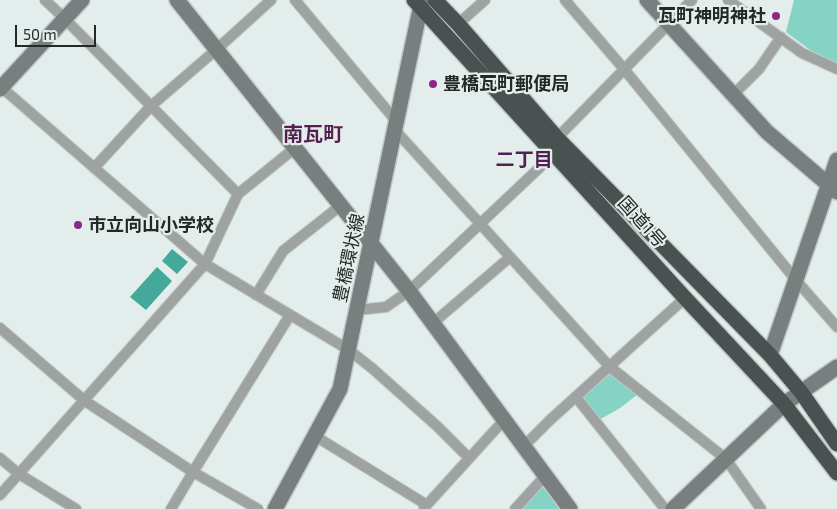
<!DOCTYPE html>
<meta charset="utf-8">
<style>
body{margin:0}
#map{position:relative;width:837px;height:509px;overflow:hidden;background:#e3edeb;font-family:"Exo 2",sans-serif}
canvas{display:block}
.scale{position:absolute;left:15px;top:25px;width:81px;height:22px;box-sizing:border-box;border:2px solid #242827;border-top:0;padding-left:6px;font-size:15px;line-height:18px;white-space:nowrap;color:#242827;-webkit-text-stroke:4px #e3edeb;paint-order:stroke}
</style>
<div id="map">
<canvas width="837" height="509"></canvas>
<div class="scale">50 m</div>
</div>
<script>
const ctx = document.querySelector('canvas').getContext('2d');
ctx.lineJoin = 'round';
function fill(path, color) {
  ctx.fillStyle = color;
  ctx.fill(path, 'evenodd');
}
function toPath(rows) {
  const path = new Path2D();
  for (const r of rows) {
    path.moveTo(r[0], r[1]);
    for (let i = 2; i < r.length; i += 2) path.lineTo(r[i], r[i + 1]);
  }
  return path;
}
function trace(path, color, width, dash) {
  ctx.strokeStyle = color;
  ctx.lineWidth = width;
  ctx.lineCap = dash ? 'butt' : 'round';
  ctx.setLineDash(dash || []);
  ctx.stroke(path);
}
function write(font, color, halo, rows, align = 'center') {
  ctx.font = font + ' "Exo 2","Noto Sans JP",sans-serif';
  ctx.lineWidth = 4.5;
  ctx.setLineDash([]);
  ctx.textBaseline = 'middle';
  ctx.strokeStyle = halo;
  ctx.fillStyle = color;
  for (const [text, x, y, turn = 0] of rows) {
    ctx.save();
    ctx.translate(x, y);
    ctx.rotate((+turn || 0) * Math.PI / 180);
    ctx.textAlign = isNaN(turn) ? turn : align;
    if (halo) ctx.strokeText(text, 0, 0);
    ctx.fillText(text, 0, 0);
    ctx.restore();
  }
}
fill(toPath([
 [794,0,837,0,837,63,810,50,786,32],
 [610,374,613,374,637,395,620,408,599,420,583,401,583,397],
 [543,486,547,487,563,509,520,509,540,487]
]), '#84d3c5');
fill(toPath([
 [172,249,188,262,177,274,162,261],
 [157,267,172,281,146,310,130,297]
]), '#44a99a');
const street = toPath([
 [45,0,64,18,238,194],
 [295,0,396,121],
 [565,0,624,69,795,279,837,327],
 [728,0,802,53,837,69],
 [458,24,485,0],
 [0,86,205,264,349,350,373,369,438,427,469,458],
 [733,95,759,69,781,37],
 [395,130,610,367,726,459,761,509],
 [557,138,692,0],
 [94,168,151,106,217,49,271,0],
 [256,295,283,251,340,206],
 [357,310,386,307,409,291,554,154],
 [433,323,509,258],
 [0,328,85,401,193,472,290,315],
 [576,397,665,509],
 [315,436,427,505],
 [523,447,550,420,685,298],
 [0,458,19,474,76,509],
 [0,495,205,264,238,194,295,148],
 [424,508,504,420],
 [171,509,193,472,258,509],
 [515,509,545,476]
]);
const secondary = toPath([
 [177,0,409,291,570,509],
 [647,0,767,132,837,192],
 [0,89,82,0],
 [770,355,837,160],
 [275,509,340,389,422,0],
 [673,509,784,404,837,367]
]);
const highway = toPath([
 [414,0,685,298,784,404,837,473],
 [435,0,458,24,557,138,770,355,801,392,837,444]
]);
trace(street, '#c1cac8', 12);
trace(secondary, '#c1cac8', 18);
trace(highway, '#c1cac8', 18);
trace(street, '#9ea2a1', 10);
trace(secondary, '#797f7e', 15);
trace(highway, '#495250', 15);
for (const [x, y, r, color] of [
 [776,16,5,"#912587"],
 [433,84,5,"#912587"],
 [78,225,5,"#912587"]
]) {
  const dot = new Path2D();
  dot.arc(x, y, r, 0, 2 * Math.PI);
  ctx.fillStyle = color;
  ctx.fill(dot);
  trace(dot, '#e3edeb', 2);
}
write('bold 18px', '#242827', '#e3edeb', [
 ["瓦町神明神社",766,16,"right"],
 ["豊橋瓦町郵便局",443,84],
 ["市立向山小学校",88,225]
], 'left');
write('18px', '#242827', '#e3edeb', [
 ["国道1号",642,222,48],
 ["豊橋環状線",349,258,-78]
]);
write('bold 19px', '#531f4e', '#e3edeb', [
 ["二丁目",524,160]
]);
write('bold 20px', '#531f4e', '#e3edeb', [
 ["南瓦町",313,134]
]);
</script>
